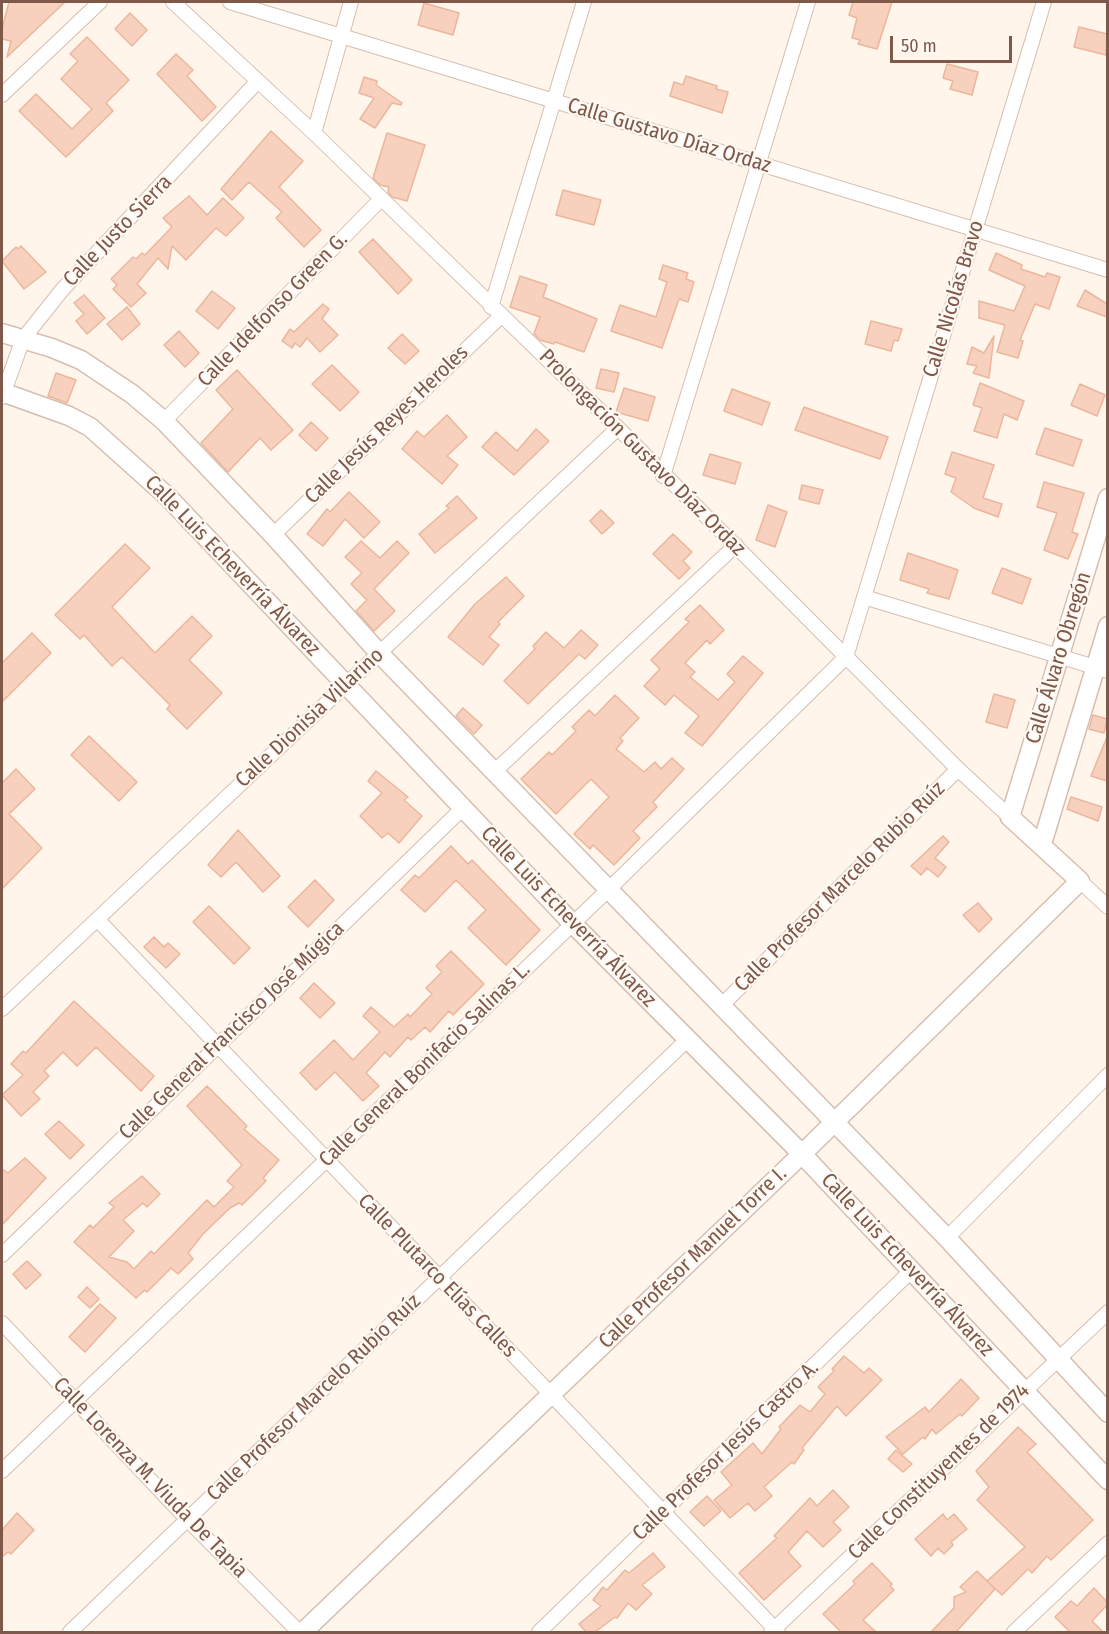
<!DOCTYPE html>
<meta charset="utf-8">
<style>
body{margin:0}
#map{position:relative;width:1109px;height:1634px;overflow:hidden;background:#fff5ea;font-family:"Fira Sans Condensed",sans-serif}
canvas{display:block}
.frame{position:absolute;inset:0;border:3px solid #7e5849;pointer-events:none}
.scale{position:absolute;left:890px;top:36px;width:122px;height:27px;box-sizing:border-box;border:3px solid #7e5849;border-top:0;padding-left:8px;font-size:18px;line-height:21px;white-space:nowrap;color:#7e5849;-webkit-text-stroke:4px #fff9f3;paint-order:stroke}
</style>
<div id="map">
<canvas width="1109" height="1634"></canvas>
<div class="frame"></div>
<div class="scale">50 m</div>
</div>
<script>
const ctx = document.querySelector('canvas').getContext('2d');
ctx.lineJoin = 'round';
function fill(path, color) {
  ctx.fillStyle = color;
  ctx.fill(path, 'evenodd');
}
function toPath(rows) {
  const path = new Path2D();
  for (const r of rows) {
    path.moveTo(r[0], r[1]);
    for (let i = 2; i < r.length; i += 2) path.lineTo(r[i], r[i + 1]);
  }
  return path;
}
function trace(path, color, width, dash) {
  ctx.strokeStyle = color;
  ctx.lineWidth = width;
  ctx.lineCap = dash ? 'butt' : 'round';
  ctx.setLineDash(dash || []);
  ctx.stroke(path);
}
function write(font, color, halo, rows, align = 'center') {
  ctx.font = font + ' "Fira Sans Condensed",sans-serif';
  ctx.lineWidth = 4.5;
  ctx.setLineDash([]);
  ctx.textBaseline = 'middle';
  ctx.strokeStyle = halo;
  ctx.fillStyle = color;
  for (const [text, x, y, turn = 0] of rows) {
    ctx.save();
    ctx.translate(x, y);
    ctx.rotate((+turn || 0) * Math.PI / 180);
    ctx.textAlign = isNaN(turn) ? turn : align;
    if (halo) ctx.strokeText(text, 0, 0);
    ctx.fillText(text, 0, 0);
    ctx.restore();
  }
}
const building = toPath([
 [9,2,65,2,7,57,11,41,2,39,2,29,9,2],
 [853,2,892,2,877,49,858,44,860,40,852,38,857,18,849,15,853,2],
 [424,3,459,13,453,35,418,25,424,3],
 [130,13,147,30,132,46,115,29,130,13],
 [1079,27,1107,34,1106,55,1074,47,1079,27],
 [87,37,129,80,106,103,113,111,66,157,19,111,36,94,72,129,92,109,61,79,78,61,70,54,87,37],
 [176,54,193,70,187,76,216,107,202,121,157,74,176,54],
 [947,64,978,72,972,95,950,89,953,81,943,78,947,64],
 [686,76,717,86,716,89,728,92,722,113,670,96,674,82,683,85,686,76],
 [364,77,377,81,376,85,402,103,401,105,392,103,375,128,360,119,374,98,359,93,364,77],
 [271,131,303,161,279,187,321,230,304,247,276,218,282,212,249,182,232,200,221,189,271,131],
 [387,133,425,145,407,201,392,197,388,192,389,187,380,185,373,178,387,133],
 [563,190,601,200,594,225,556,215,563,190],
 [189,196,207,215,223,198,244,218,226,236,216,228,186,260,172,246,168,269,158,258,137,284,146,293,131,307,113,289,117,285,111,279,133,257,136,259,142,253,145,255,172,227,163,218,189,196],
 [373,239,412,280,398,294,359,252,373,239],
 [21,246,46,272,24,289,2,261,16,247,18,249,21,246],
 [996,253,1022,265,1021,269,1045,277,1047,273,1060,277,1049,309,1035,304,1020,340,1023,341,1018,358,997,352,1005,325,979,318,979,301,1014,311,1025,286,989,270,996,253],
 [663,265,688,273,686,279,694,282,688,302,679,299,662,348,611,331,620,305,656,317,667,282,659,279,663,265],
 [520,276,547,285,543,297,597,319,584,352,555,342,554,344,540,340,534,334,540,317,510,307,520,276],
 [1085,290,1107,304,1107,317,1077,306,1085,290],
 [212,291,235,308,218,329,196,311,212,291],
 [84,295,105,318,87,334,76,321,84,314,74,303,84,295],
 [323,304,329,309,322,319,338,335,320,352,307,338,300,347,295,343,292,348,282,341,290,329,294,332,323,304],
 [127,307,140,324,122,340,107,324,127,307],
 [871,321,902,329,898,341,894,340,891,351,865,344,871,321],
 [179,331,199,353,185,367,164,345,179,331],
 [402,334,419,351,405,364,388,348,402,334],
 [994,336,989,378,973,373,977,366,967,364,972,347,984,353,994,336],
 [332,365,359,392,340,411,312,384,332,365],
 [601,369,619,373,614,392,596,388,601,369],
 [237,370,293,430,271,450,260,438,228,472,201,443,233,409,216,390,237,370],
 [56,373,76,380,67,403,48,396,56,373],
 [980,383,1024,401,1017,420,1004,414,997,438,974,431,982,408,973,405,980,383],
 [1080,384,1105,395,1097,416,1071,405,1080,384],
 [624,388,655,397,648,421,616,412,624,388],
 [732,389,770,403,762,425,724,411,732,389],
 [804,407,888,437,880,459,795,430,804,407],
 [447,415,467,437,447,456,458,465,442,484,402,449,417,431,424,437,447,415],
 [311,422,328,438,316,451,299,435,311,422],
 [1045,428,1082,440,1073,466,1036,454,1045,428],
 [536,429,549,441,514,475,482,447,496,432,517,451,536,429],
 [952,452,994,465,983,498,1002,504,998,517,974,508,951,492,956,478,945,474,952,452],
 [710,454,741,463,735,484,703,475,710,454],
 [1044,482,1084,493,1072,532,1078,534,1068,559,1044,550,1057,513,1037,507,1044,482],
 [802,485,823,490,819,504,799,499,802,485],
 [349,492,380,522,364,538,345,519,323,546,307,534,327,509,330,512,349,492],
 [457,496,477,518,435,553,419,534,449,508,446,506,457,496],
 [768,505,787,512,775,547,756,540,768,505],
 [601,510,614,523,602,534,590,521,601,510],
 [673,534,692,552,683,561,690,568,679,579,653,554,673,534],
 [361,541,380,558,397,541,409,553,374,589,395,611,374,631,356,611,367,600,351,584,362,573,345,557,361,541],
 [125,544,150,568,112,607,155,653,192,616,212,636,189,660,222,693,187,729,167,709,170,705,122,657,112,666,84,635,80,639,55,615,125,544],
 [908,553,958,570,949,599,927,593,929,589,900,580,908,553],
 [1002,568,1031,579,1022,604,992,593,1002,568],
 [506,577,524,596,498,622,500,624,489,637,499,645,483,665,448,637,475,604,506,577],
 [700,605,724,630,710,644,707,640,685,663,695,672,690,677,718,700,735,682,727,674,743,656,763,673,702,746,685,733,699,716,674,695,665,705,644,686,660,669,651,660,689,622,685,619,700,605],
 [581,630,598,645,585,659,579,654,528,704,504,681,535,649,533,646,546,632,564,648,581,630],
 [32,633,51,653,2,702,2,663,32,633],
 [994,694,1015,700,1007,728,986,722,994,694],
 [615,695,639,718,620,738,623,741,616,749,644,772,655,762,661,769,672,758,684,769,653,802,657,807,633,831,640,838,614,865,593,845,590,849,574,834,609,797,591,779,556,814,521,779,549,752,552,755,576,731,572,727,589,710,595,716,615,695],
 [463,708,482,725,474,734,456,716,463,708],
 [1093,715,1107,719,1104,733,1089,729,1093,715],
 [89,736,137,782,119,801,71,755,89,736],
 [1107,737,1107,781,1091,776,1107,737],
 [16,769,35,789,9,814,42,848,2,889,2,783,16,769],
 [376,771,408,797,404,800,422,816,399,843,388,833,382,838,360,816,382,793,368,781,376,771],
 [1071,797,1102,807,1098,821,1067,809,1071,797],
 [238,830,280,876,263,892,236,862,221,877,208,865,238,830],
 [943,836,949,842,935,858,946,867,938,877,927,868,921,875,911,866,943,836],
 [451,846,468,864,472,860,540,930,506,965,468,928,486,910,456,880,425,912,401,890,415,875,419,878,451,846],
 [315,880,334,900,308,927,288,907,315,880],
 [978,903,992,919,979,932,963,915,978,903],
 [209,906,250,948,234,964,193,922,209,906],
 [154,937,164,947,168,943,180,954,166,968,144,947,154,937],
 [451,951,484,984,453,1015,449,1011,430,1032,425,1027,411,1040,408,1037,390,1057,385,1052,366,1073,379,1086,363,1101,335,1072,316,1090,300,1073,334,1040,353,1060,380,1032,363,1016,371,1007,394,1027,408,1014,410,1017,432,994,426,988,442,972,436,966,451,951],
 [314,983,335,1003,320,1018,300,998,314,983],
 [74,1001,154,1076,141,1091,96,1047,77,1066,63,1052,44,1071,49,1076,33,1092,40,1099,21,1116,2,1095,23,1075,11,1064,23,1051,26,1053,74,1001],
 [207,1086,247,1126,244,1129,279,1160,263,1178,266,1181,242,1205,239,1203,230,1208,203,1234,188,1253,193,1259,178,1274,171,1268,147,1292,145,1290,136,1298,74,1242,90,1225,93,1228,114,1207,109,1203,142,1176,160,1194,147,1207,143,1203,123,1220,134,1231,109,1257,127,1262,134,1269,151,1251,154,1254,207,1200,214,1207,234,1187,227,1181,242,1165,187,1106,207,1086],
 [59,1121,84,1145,70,1159,45,1134,59,1121],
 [25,1158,46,1178,2,1225,2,1169,8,1173,25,1158],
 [27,1261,41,1275,26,1289,13,1274,27,1261],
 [87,1287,99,1299,90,1308,78,1297,87,1287],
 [100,1304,116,1318,85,1352,69,1337,100,1304],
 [844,1356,864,1373,869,1368,882,1380,846,1416,837,1406,802,1448,804,1450,794,1464,792,1462,764,1487,772,1496,755,1511,748,1503,730,1518,714,1500,732,1485,721,1472,753,1443,762,1454,781,1429,779,1427,800,1405,810,1412,825,1394,818,1387,834,1371,832,1369,844,1356],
 [961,1379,979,1398,962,1416,960,1414,936,1434,932,1429,925,1439,923,1437,903,1454,886,1437,925,1407,929,1412,961,1379],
 [1018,1427,1036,1444,1027,1452,1093,1520,1051,1560,1047,1556,1032,1573,1028,1569,1002,1595,987,1581,1025,1547,977,1500,989,1487,976,1471,1018,1427],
 [896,1450,912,1464,903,1472,888,1459,896,1450],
 [833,1490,849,1507,833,1522,841,1530,823,1547,807,1531,788,1552,801,1566,764,1600,739,1573,777,1538,774,1536,810,1498,817,1506,833,1490],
 [707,1496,721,1511,704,1526,690,1512,707,1496],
 [17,1513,34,1530,11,1554,8,1552,2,1557,2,1530,17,1513],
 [943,1514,947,1520,954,1514,967,1529,951,1542,953,1545,944,1554,938,1548,931,1556,915,1539,943,1514],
 [653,1553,665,1567,642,1585,652,1594,636,1610,628,1603,617,1618,615,1617,595,1632,586,1632,579,1624,601,1606,593,1600,603,1587,607,1590,625,1570,629,1573,653,1553],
 [872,1563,892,1584,890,1586,894,1590,863,1620,876,1632,841,1632,823,1614,855,1584,853,1581,872,1563],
 [977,1571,995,1589,956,1632,931,1632,954,1608,954,1597,966,1592,960,1587,977,1571],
 [1094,1588,1107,1602,1107,1605,1092,1621,1103,1632,1070,1632,1055,1617,1071,1601,1077,1606,1094,1588]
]);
fill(building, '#f8d1be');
trace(building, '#ecb69c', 1.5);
const minor = toPath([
 [173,2,314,133,618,428,958,769,1010,817],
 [230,2,1108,270],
 [2,95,100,2],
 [314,133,351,2],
 [491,307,584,2],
 [2,397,23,339,62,290,258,81],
 [164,421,381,199],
 [663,476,808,2],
 [273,535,502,315],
 [864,597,1108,671],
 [494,772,736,545],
 [1080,881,1108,907],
 [97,919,778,1632],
 [722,1005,958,769],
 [2,1009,618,428],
 [947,1238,1108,1075],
 [2,1255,463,808],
 [2,1323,188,1520,299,1632],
 [2,1471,610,888,846,657,1044,2],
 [70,1632,688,1039],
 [539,1632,912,1270],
 [771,1632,1108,1312],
 [1014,1632,1108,1543]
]);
const tertiary = toPath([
 [2,333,52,348,81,360,132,394,164,421,273,535,379,653,947,1238,1108,1413],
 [2,392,69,416,90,427,168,497,573,924,802,1154,1108,1480],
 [1042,844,1108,626],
 [303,1632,802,1154,1080,881,1010,817,1108,498]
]);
trace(minor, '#d6beb0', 16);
trace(tertiary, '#d6beb0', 21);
trace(minor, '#fff', 14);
trace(tertiary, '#fff', 18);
write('21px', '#7e5849', '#fff9f3', [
 ["Calle Gustavo Díaz Ordaz",669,136,17],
 ["Calle Justo Sierra",118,231,-46],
 ["Calle Nicolás Bravo",954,299,-73],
 ["Calle Idelfonso Green G.",273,310,-46],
 ["Calle Jesús Reyes Heroles",387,425,-44],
 ["Prolongación Gustavo Díaz Ordaz",642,453,45],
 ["Calle Luis Echeverría Álvarez",232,566,46],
 ["Calle Álvaro Obregón",1059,658,-73],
 ["Calle Dionisia Villarino",310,718,-43],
 ["Calle Profesor Marcelo Rubio Ruíz",840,887,-45],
 ["Calle Luis Echeverría Álvarez",568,917,46],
 ["Calle General Francisco José Múgica",232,1031,-44],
 ["Calle General Bonifacio Salinas L.",425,1065,-44],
 ["Calle Profesor Manuel Torre I.",693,1258,-44],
 ["Calle Luis Echeverría Álvarez",907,1265,47],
 ["Calle Plutarco Elías Calles",437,1276,46],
 ["Calle Profesor Marcelo Rubio Ruíz",314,1398,-44],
 ["Calle Profesor Jesús Castro A.",726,1451,-44],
 ["Calle Constituyentes de 1974",939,1472,-44],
 ["Calle Lorenza M. Viuda De Tapia",150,1478,46]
]);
</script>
